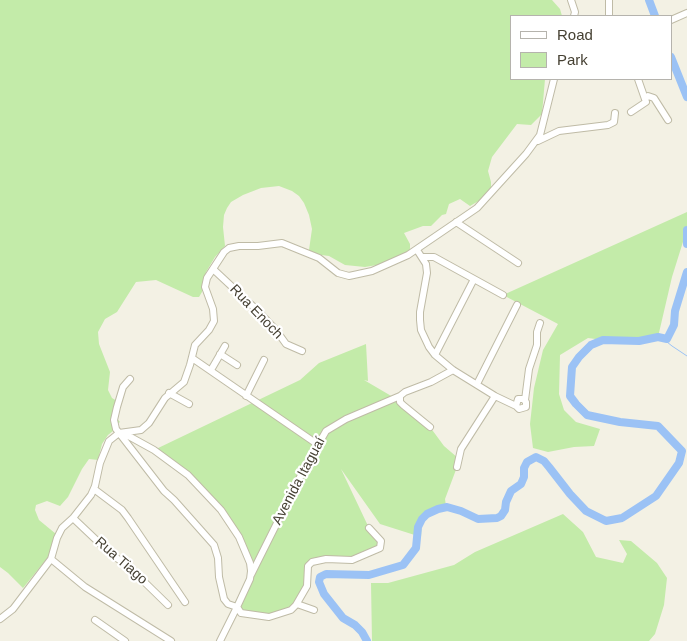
<!DOCTYPE html>
<meta charset="utf-8">
<style>
body{margin:0}
#map{position:relative;width:687px;height:641px;overflow:hidden;background:#f3f1e4;font-family:Arial,sans-serif}
canvas{display:block}
.legend{position:absolute;left:510px;top:15px;width:162px;height:65px;box-sizing:border-box;background:#fff;border:1px solid #b5b3ad;margin:0;padding:6px 9px;list-style:none;font-size:15px;color:#464133}
.legend li{display:flex;align-items:center;gap:10px;height:25px}
.legend b{width:25px;border:1px solid #b5b3ad}
</style>
<div id="map">
<canvas width="687" height="641"></canvas>
<ul class="legend">
<li><b style="height:6px;background:#fff"></b>Road</li>
<li><b style="height:14px;background:#c3eba9"></b>Park</li>
</ul>
</div>
<script>
const ctx = document.querySelector('canvas').getContext('2d');
ctx.lineJoin = 'round';
function fill(path, color) {
  ctx.fillStyle = color;
  ctx.fill(path, 'evenodd');
}
function toPath(rows) {
  const path = new Path2D();
  for (const r of rows) {
    path.moveTo(r[0], r[1]);
    for (let i = 2; i < r.length; i += 2) path.lineTo(r[i], r[i + 1]);
  }
  return path;
}
function trace(path, color, width, dash) {
  ctx.strokeStyle = color;
  ctx.lineWidth = width;
  ctx.lineCap = dash ? 'butt' : 'round';
  ctx.setLineDash(dash || []);
  ctx.stroke(path);
}
function write(font, color, halo, rows, align = 'center') {
  ctx.font = font + ' Arial,sans-serif';
  ctx.lineWidth = 4.5;
  ctx.setLineDash([]);
  ctx.textBaseline = 'middle';
  ctx.strokeStyle = halo;
  ctx.fillStyle = color;
  for (const [text, x, y, turn = 0] of rows) {
    ctx.save();
    ctx.translate(x, y);
    ctx.rotate((+turn || 0) * Math.PI / 180);
    ctx.textAlign = isNaN(turn) ? turn : align;
    if (halo) ctx.strokeText(text, 0, 0);
    ctx.fillText(text, 0, 0);
    ctx.restore();
  }
}
fill(toPath([
 [0,0,552,0,560,9,562,16,511,16,511,79,545,79,542,114,531,125,517,124,492,157,488,171,491,182,491,191,487,196,470,206,460,199,449,204,446,214,442,215,431,226,423,226,404,233,410,244,410,250,406,253,377,265,365,267,345,265,329,256,314,254,309,250,312,229,309,215,304,203,299,196,292,191,279,186,261,188,243,195,231,202,227,208,224,215,223,227,225,246,215,257,206,272,202,292,199,297,193,297,156,280,136,282,117,312,105,319,98,332,99,344,110,372,108,390,112,398,117,401,112,413,120,422,113,427,113,431,108,435,102,444,98,460,89,459,82,469,68,497,60,506,47,501,36,505,35,510,39,520,56,534,49,556,23,588,8,573,0,567],
 [687,212,687,229,672,277,658,337,603,340,588,338,560,355,559,394,564,410,576,422,600,429,594,446,574,447,548,452,533,448,530,424,534,388,543,350,558,324,503,295],
 [366,344,368,381,364,380,393,397,430,427,444,446,458,458,457,467,445,499,446,506,427,513,422,519,421,537,380,524,341,469,369,528,379,538,380,548,352,560,312,562,307,586,291,610,269,617,241,613,239,600,250,579,250,563,221,510,188,475,154,450,300,380,319,363],
 [563,514,583,532,596,557,623,563,627,554,619,540,631,541,657,563,667,578,664,605,655,634,649,641,372,641,371,583,388,583,454,565,475,552]
]), '#c3eba9');
trace(toPath([
 [667,339,667,342,672,346,687,356]
]), '#9bc2f5', 1);
trace(toPath([
 [649,0,655,16],
 [671,57,687,97],
 [687,230,687,244],
 [367,641,362,632,355,625,343,618,324,594,319,582,320,577,326,574,369,575,403,565,416,548,418,527,422,519,427,514,438,509,447,507,461,511,478,519,497,518,501,516,505,510,506,502,511,491,521,484,524,477,524,468,527,462,536,457,544,461,549,467,570,494,586,511,606,521,622,518,656,496,679,463,682,451,658,426,620,422,587,415,576,404,570,396,572,367,579,357,591,345,603,340,639,341,658,337,667,339,674,325,675,311,687,272]
]), '#9bc2f5', 8);
const minor = toPath([
 [571,0,575,12,574,16],
 [609,0,609,16],
 [671,20,687,13],
 [645,99,648,96,654,98,668,120],
 [631,112,646,102,638,79],
 [538,141,559,131,608,125,614,122,615,113],
 [456,222,518,263],
 [417,250,426,264,427,273,420,312,420,320,421,330,429,347,435,355,453,370,495,396,516,406,519,409,526,407,526,402,523,399,518,399,516,406],
 [422,257,434,257,503,295],
 [213,269,258,311,276,330,286,344,302,351],
 [220,354,237,365],
 [435,355,474,279],
 [192,358,317,444],
 [211,370,225,346],
 [130,379,123,387,117,407,114,420,116,429,164,491,174,500,214,545,218,558,219,577,224,599,228,604,237,607,220,641],
 [477,384,517,305],
 [169,393,189,404],
 [246,396,264,360],
 [525,400,529,369,537,345,537,332,540,323],
 [430,427,403,405,400,402,400,396,405,392,431,382,453,370],
 [125,434,154,450,188,475,221,510,239,537,250,563,251,571,250,579,237,607,241,613,269,617,291,610,296,605,307,586,308,566,312,562,326,559,352,560,380,548,381,541,369,528],
 [457,467,461,449,495,396],
 [94,489,122,510,128,518,185,602],
 [73,518,112,555,127,565,168,605],
 [51,559,85,587,171,641],
 [251,575,300,477,326,431,346,419,400,396],
 [297,604,314,610],
 [0,619,13,609,51,559,57,538,62,528,73,518,91,495,95,486,100,463,109,441,119,433,141,430,149,423,165,398,184,382,190,365,195,345,209,330,214,321,213,309,205,287,207,278,224,252,229,248,239,246,258,246,282,243,319,258,338,273,349,276,372,271,408,255,477,208,526,154,540,135,554,79],
 [95,620,125,641]
]);
trace(minor, '#bfbba6', 8);
trace(minor, '#fff', 6);
write('14px', '#464133', '#fff', [
 ["Rua Enoch",256,312,46],
 ["Avenida Itaguaí",299,481,-62],
 ["Rua Tiago",121,561,41]
]);
</script>
